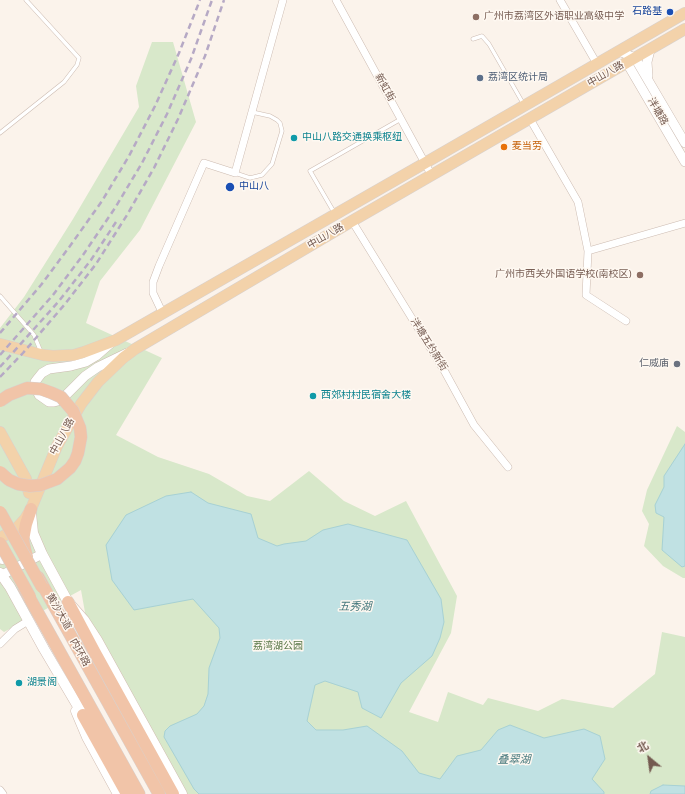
<!DOCTYPE html>
<meta charset="utf-8">
<style>
body{margin:0}
#map{position:relative;width:685px;height:794px;overflow:hidden;background:#fbf3eb;font-family:Overpass,"Noto Sans SC",sans-serif}
canvas{display:block}
.north{position:absolute;left:629px;top:738px;width:40px;height:40px;-webkit-text-stroke:3px #fef8f1;paint-order:stroke;rotate:331deg;font-size:11px;font-weight:700;line-height:16px;text-align:center;color:#745a50}
.north::after{content:'';display:block;margin:auto;width:14px;height:18px;background:#745a50;clip-path:polygon(50% 0,100% 100%,50% 72%,0 100%)}
</style>
<div id="map">
<canvas width="685" height="794"></canvas>
<div class="north">北</div>
</div>
<script>
const ctx = document.querySelector('canvas').getContext('2d');
ctx.lineJoin = 'round';
function fill(path, color) {
  ctx.fillStyle = color;
  ctx.fill(path, 'evenodd');
}
function toPath(rows) {
  const path = new Path2D();
  for (const r of rows) {
    path.moveTo(r[0], r[1]);
    for (let i = 2; i < r.length; i += 2) path.lineTo(r[i], r[i + 1]);
  }
  return path;
}
function trace(path, color, width, dash) {
  ctx.strokeStyle = color;
  ctx.lineWidth = width;
  ctx.lineCap = dash ? 'butt' : 'round';
  ctx.setLineDash(dash || []);
  ctx.stroke(path);
}
function write(font, color, halo, rows, align = 'center') {
  ctx.font = font + ' Overpass,"Noto Sans SC",sans-serif';
  ctx.lineWidth = 3;
  ctx.setLineDash([]);
  ctx.textBaseline = 'middle';
  ctx.strokeStyle = halo;
  ctx.fillStyle = color;
  for (const [text, x, y, turn = 0] of rows) {
    ctx.save();
    ctx.translate(x, y);
    ctx.rotate((+turn || 0) * Math.PI / 180);
    ctx.textAlign = isNaN(turn) ? turn : align;
    if (halo) ctx.strokeText(text, 0, 0);
    ctx.fillText(text, 0, 0);
    ctx.restore();
  }
}
fill(toPath([
 [152,42,173,42,196,122,140,230,100,281,86,323,162,358,116,435,158,457,209,474,247,496,270,501,309,471,344,501,375,516,406,501,457,596,451,633,409,712,438,722,448,692,483,705,488,698,538,711,562,699,613,708,655,674,662,632,685,637,685,794,186,794,86,618,81,590,4,632,0,629,0,328,24,297,73,219,139,107,136,86],
 [677,426,685,432,685,578,683,578,663,566,644,546,649,524,642,511,647,490]
]), '#d8e8ca');
const water = toPath([
 [685,444,685,566,682,567,662,550,664,517,656,513,655,505,664,487,664,476,685,444],
 [191,492,208,503,251,514,258,538,277,546,284,544,306,541,323,530,348,524,407,540,441,599,444,622,440,638,432,656,401,683,381,718,362,708,358,692,325,681,315,685,307,721,316,730,343,730,367,726,402,751,419,773,440,779,457,756,481,750,498,730,510,725,544,738,584,729,600,736,605,759,592,779,604,792,604,794,199,794,194,789,164,737,165,731,170,726,197,714,204,706,208,694,209,668,220,638,219,628,193,599,134,610,112,580,106,545,126,515,166,496,191,492],
 [663,785,685,786,685,794,650,794,651,791,663,785]
]);
fill(water, '#c0e1e3');
trace(water, '#a7d1d4', 1);
const service = toPath([
 [473,39,482,36,489,44,524,105],
 [0,133,64,82,77,65,79,58,26,0],
 [235,173,250,178,262,175,272,164,282,131,280,123,277,120,270,116,252,112],
 [335,214,310,171,401,119],
 [0,296,34,335,41,352]
]);
const minor = toPath([
 [336,0,432,176],
 [560,0,597,64],
 [530,119,578,202,588,251,586,295,626,321],
 [352,221,445,372,474,425,508,467],
 [588,251,685,223],
 [162,312,153,293,153,282,159,266,204,163,235,173,283,0],
 [0,644,15,629,28,621],
 [0,790,3,794]
]);
const tertiary = toPath([
 [619,51,635,58,685,143],
 [627,63,685,162],
 [648,76,647,62,650,50],
 [111,343,96,356,86,362,71,366,49,369,42,373,38,378,35,382,35,387,39,395,49,402,54,402,58,401,64,397,85,376,98,367,127,353],
 [2,575,42,554]
]);
const secondary = toPath([
 [31,513,33,533,42,554,68,602,84,620,97,640,182,794],
 [0,558,2,559],
 [0,573,10,587,44,649,83,715,90,718],
 [76,711,87,737,118,794]
]);
const primary = toPath([
 [0,344,43,355,53,356,74,355,84,352,116,340,425,163,685,13],
 [0,432,26,479,29,493],
 [0,538,16,529,25,519,31,509,57,446,81,404,98,382,123,358,135,349,352,221,685,29]
]);
const trunk = toPath([
 [27,557,25,550,23,540,26,524,31,509],
 [38,577,159,794],
 [24,588,139,794],
 [68,602,94,651,173,794],
 [83,715,127,794]
]);
trace(service, '#ccbbb1', 4.5);
trace(minor, '#ccbbb1', 8);
trace(tertiary, '#ccbbb1', 10);
trace(secondary, '#d1bdb2', 11);
trace(primary, '#d8d1ce', 12);
trace(trunk, '#d8d1ce', 13);
trace(service, '#fff', 3.5);
trace(minor, '#fff', 7);
trace(tertiary, '#fff', 9);
trace(secondary, '#fff', 10);
trace(primary, '#f3d2aa', 11);
trace(trunk, '#f1c4a8', 12);
trace(toPath([
 [0,333,41,285,70,246,102,201,129,156,155,106,179,53,200,0],
 [0,355,53,295,83,255,115,208,142,163,167,114,191,59,212,0],
 [0,367,59,301,91,260,118,219],
 [0,377,23,353,65,304,96,264,127,215,154,168,178,119,205,56,224,0]
]), '#b6a9c5', 2.5, [6, 4]);
const trunkBridge = toPath([
 [0,401,9,395,27,388,41,389,52,393,61,397,73,411,80,428,81,437,78,453,75,461,70,468,57,479,41,485,30,486,18,484,9,480,0,472],
 [0,512,42,587],
 [0,543,30,597]
]);
trace(trunkBridge, '#d8d1ce', 13, []);
trace(trunkBridge, '#f1c4a8', 12);
for (const [x, y, r, color] of [
 [670,12,4,"#1a4fb4"],
 [476,17,4,"#8d6e63"],
 [480,78,4,"#5c6f8a"],
 [294,138,4,"#0f9aa8"],
 [504,147,4,"#e8710a"],
 [230,187,5,"#1a4fb4"],
 [640,275,4,"#8d6e63"],
 [677,364,4,"#6b7280"],
 [313,396,4,"#0f9aa8"],
 [19,683,4,"#0f9aa8"]
]) {
  const dot = new Path2D();
  dot.arc(x, y, r, 0, 2 * Math.PI);
  ctx.fillStyle = color;
  ctx.fill(dot);
  trace(dot, '#fef8f1', 1.5);
}
write('10px', '#164399', '#fef8f1', [
 ["石路基",662,12],
 ["中山八",239,187,"left"]
], 'right');
write('10px', '#785e54', '#fef8f1', [
 ["广州市荔湾区外语职业高级中学",484,17],
 ["广州市西关外国语学校(南校区)",632,275,"right"]
], 'left');
write('10px', '#745a50', '#fef8f1', [
 ["中山八路",606,75,-30],
 ["新虹街",384,88,61],
 ["泮塘路",657,112,60],
 ["中山八路",326,237,-30],
 ["泮塘五约新街",428,345,58],
 ["中山八路",63,437,-62],
 ["黄沙大道",58,612,60],
 ["内环路",79,653,61]
]);
write('10px', '#4e5e75', '#fef8f1', [
 ["荔湾区统计局",488,78]
], 'left');
write('10px', '#0d838f', '#fef8f1', [
 ["中山八路交通换乘枢纽",302,138],
 ["西郊村村民宿舍大楼",321,396],
 ["湖景阁",27,683]
], 'left');
write('10px', '#c56008', '#fef8f1', [
 ["麦当劳",512,147]
], 'left');
write('10px', '#5b616d', '#fef8f1', [
 ["仁威庙",669,364]
], 'right');
write('10px', '#5a7849', '#fef8f1', [
 ["荔湾湖公园",278,647]
]);
write('italic 11px', '#47797e', '#fef8f1', [
 ["五秀湖",355,608],
 ["叠翠湖",514,761]
]);
</script>
